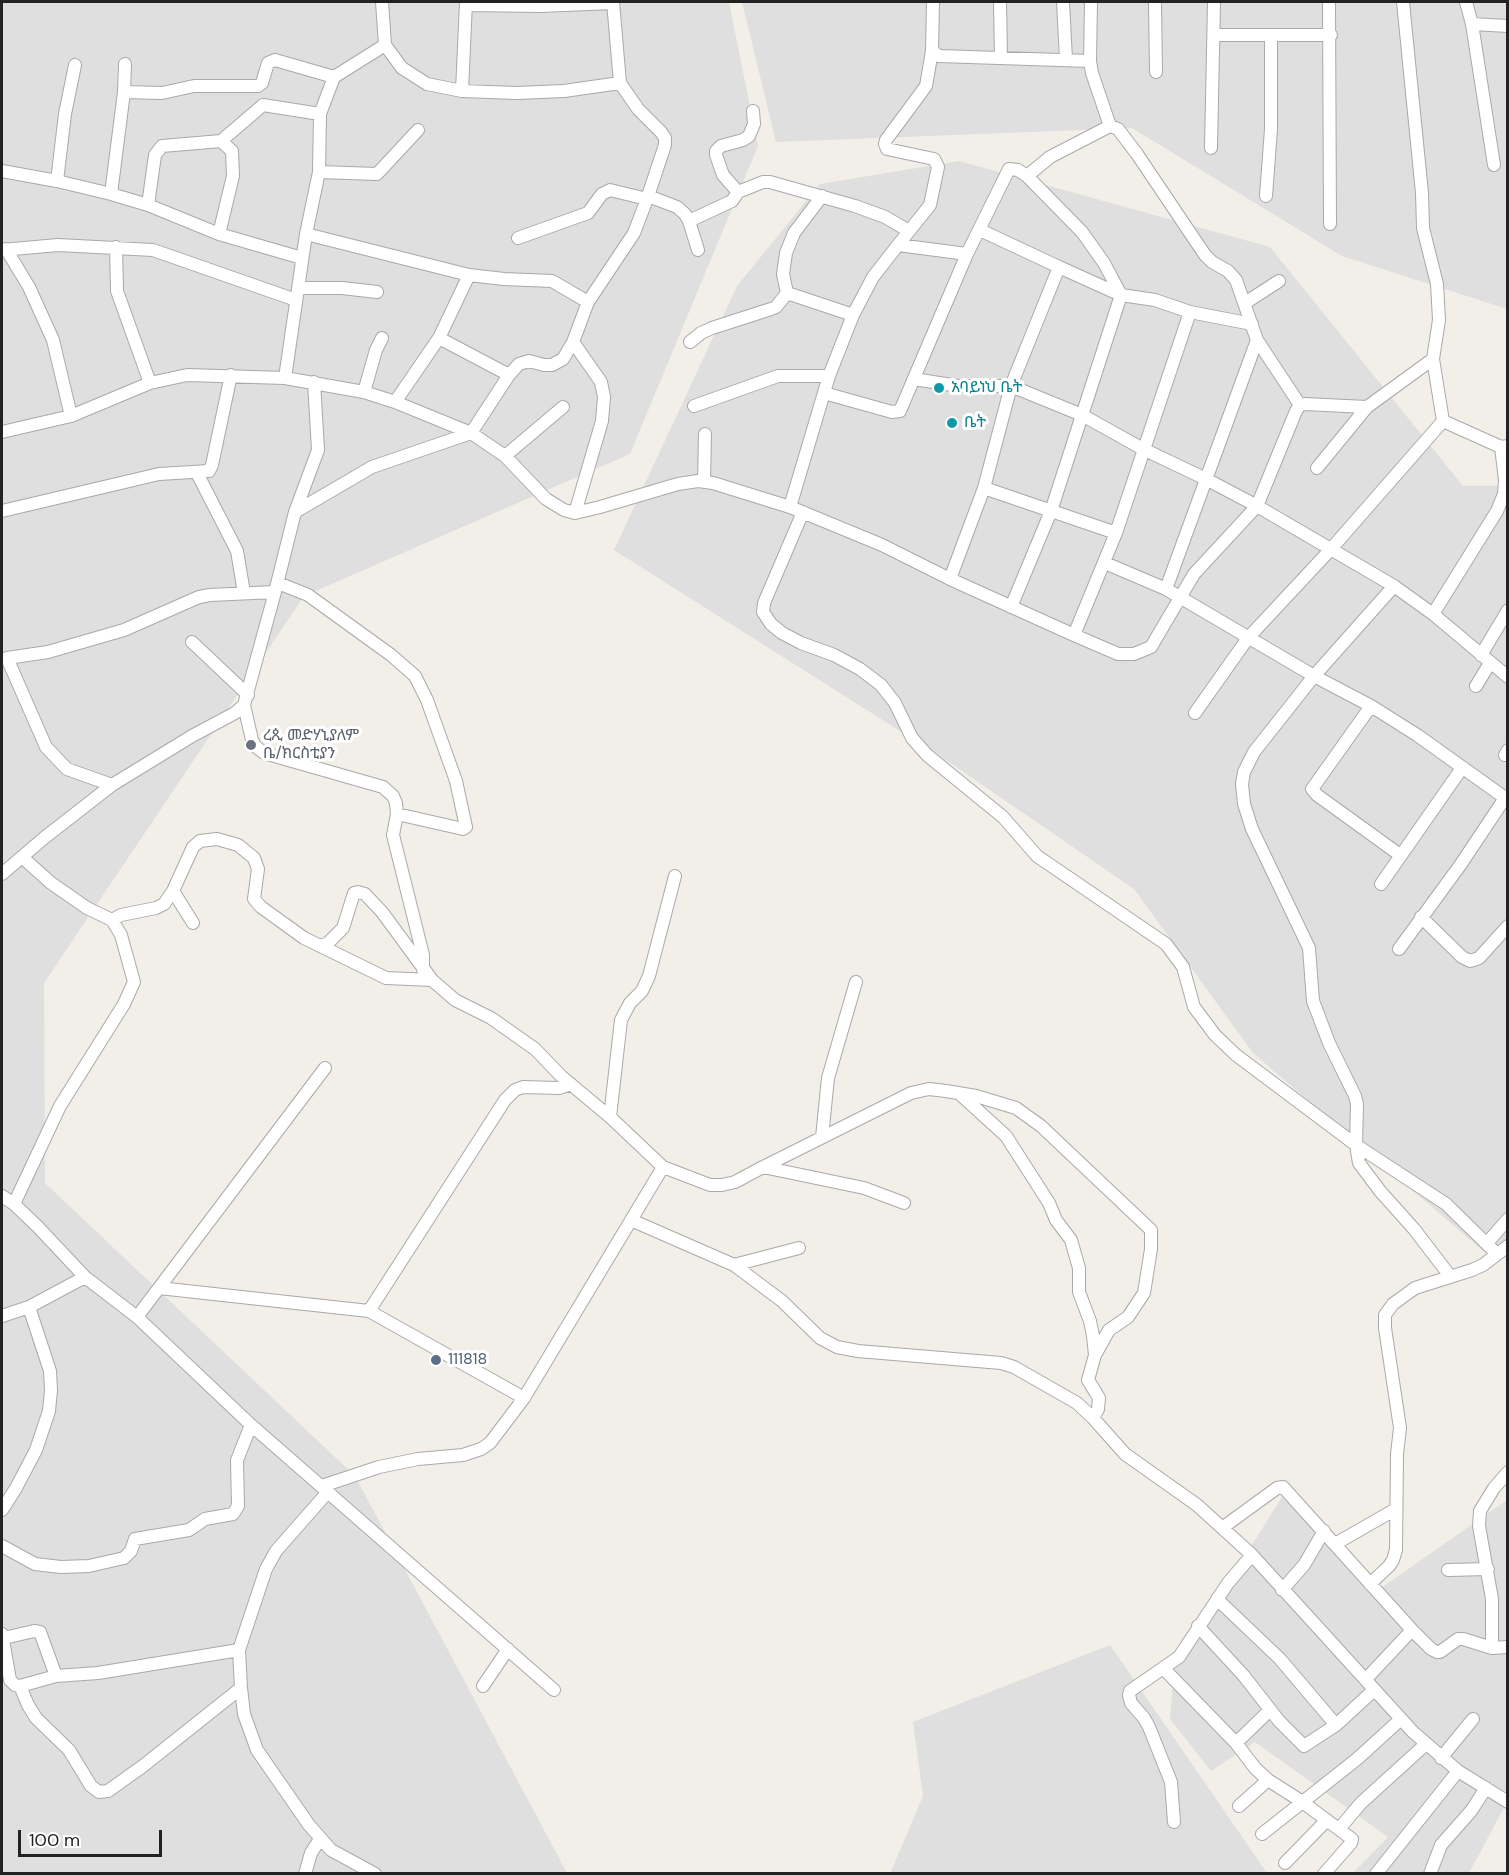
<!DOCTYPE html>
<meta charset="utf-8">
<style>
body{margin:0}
#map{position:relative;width:1509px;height:1875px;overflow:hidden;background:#f2efe9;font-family:"DM Sans",sans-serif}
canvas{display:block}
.frame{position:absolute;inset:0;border:3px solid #222;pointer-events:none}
.scale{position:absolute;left:18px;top:1830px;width:144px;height:27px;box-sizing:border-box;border:3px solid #222;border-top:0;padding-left:8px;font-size:18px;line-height:21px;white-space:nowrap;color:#222;-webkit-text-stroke:4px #fff;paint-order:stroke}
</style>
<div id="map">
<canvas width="1509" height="1875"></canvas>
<div class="frame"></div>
<div class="scale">100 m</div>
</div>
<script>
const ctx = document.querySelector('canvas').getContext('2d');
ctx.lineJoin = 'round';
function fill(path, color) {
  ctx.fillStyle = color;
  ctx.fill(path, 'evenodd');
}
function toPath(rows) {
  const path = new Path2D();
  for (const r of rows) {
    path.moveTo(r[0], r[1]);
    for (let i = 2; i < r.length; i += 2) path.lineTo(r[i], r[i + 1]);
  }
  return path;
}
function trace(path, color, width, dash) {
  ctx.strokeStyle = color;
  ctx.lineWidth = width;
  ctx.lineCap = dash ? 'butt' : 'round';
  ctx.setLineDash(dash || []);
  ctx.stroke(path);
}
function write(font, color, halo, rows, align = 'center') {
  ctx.font = font + ' "DM Sans","Noto Sans Ethiopic",sans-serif';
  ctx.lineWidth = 6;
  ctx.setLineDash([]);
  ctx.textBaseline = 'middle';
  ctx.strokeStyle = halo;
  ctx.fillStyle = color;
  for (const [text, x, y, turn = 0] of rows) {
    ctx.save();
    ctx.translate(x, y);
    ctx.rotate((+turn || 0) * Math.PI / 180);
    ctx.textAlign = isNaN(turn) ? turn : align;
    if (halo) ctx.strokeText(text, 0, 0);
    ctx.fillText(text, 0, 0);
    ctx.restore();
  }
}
fill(toPath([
 [2,2,729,2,758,146,630,454,304,596,44,983,45,1183,355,1476,567,1873,2,1874],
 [742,2,1507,2,1507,309,1342,256,1132,128,776,142],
 [959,161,1270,247,1463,486,1507,486,1507,1244,1489,1256,1253,1053,1134,889,952,764,614,550,737,286,820,184],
 [1285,1492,1381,1588,1507,1500,1507,1802,1469,1873,1353,1873,1388,1837,1255,1742,1211,1771,1170,1719,1174,1670],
 [1110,1645,1267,1873,890,1874,923,1796,913,1722]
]), '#e0dfdf');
const minor = toPath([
 [382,2,385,45,402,68,427,84,462,91,517,93,564,91,620,83],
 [1000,2,1001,57],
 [1063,2,1066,59],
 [1155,2,1156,72],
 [1329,2,1330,224],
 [1466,2,1472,24],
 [467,5,540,6,540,2],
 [540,6,613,3],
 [1214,35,1271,35,1271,129,1266,196],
 [1271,35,1331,35],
 [932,51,939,56,1090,61,1092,73,1110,126,1118,129,1137,154,1205,255,1212,262,1228,271,1236,280,1257,340,1300,405],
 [1090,61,1091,2],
 [462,91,466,2],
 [124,92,125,64],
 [1211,148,1214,2],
 [1494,165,1472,24,1508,26],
 [2,171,57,181,111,194,148,205,219,234,302,258],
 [319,172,377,174,418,130],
 [1027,176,1050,157,1110,126],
 [57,181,65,114,75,65],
 [738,192,723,175,716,155,716,151,721,146,743,140,749,136,754,124,753,111],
 [111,194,124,92,162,93,194,86,258,86,262,83,268,63,275,60,334,77],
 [648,196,677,207,685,214,689,221,698,250],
 [148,205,155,155,162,146,221,141,263,105,320,114],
 [689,221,732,201,738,192,763,182,770,182,855,206,885,217,909,231],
 [980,230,1059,267],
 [219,234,233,176,232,151,221,141],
 [306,234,469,275,504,279,552,281,588,302,634,233,647,199,665,145,665,138,661,132,638,109,620,83,613,2],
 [518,238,588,213,602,194,610,190,647,199],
 [898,245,930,205,938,167,934,159,887,149,885,144,886,140,926,86,932,51,933,2],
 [116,247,117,291,150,383],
 [6,249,29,287,53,340,71,416],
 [2,250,58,245,153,250,296,300],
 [298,288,342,288,377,292],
 [787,293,783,274,786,253,794,233,822,196],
 [1245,303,1279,281],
 [439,338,509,375],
 [690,342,701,333,712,328,771,309,776,307,787,293,853,315],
 [285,378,306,234,319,172,320,114,334,77,385,45],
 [914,379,958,386,1011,386,1082,415,1143,449,1206,479,1257,506,1394,586,1433,614,1508,677],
 [314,382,318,450,295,512,372,467,471,433,505,456,546,499,564,510,575,513,602,421,604,397,601,382,573,342],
 [364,392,376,350,382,338],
 [824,393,892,412,900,411,967,254,1009,169,1018,170,1027,176,1082,232,1104,263,1121,295,1051,511,1011,607],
 [395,402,439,338,469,275],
 [694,406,778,376,829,376],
 [1443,421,1501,447,1508,446],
 [2,432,71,416,150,383,187,375,285,378,364,392,395,402,471,433,509,375,519,364,529,361,544,365,552,365,563,359,573,342,588,302],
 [505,456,563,407],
 [1317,468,1367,407],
 [197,473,237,551,244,593],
 [704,482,705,434],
 [984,488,1116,533],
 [790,507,829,376,853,315,873,277,898,245,967,254],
 [2,511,159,474,209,471,212,465,231,375],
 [803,512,764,603,763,612,771,624,782,633,801,643,834,655,860,669,881,685,895,703,912,738,927,755,1003,817,1037,856,1166,944,1183,967,1194,1007,1215,1035,1236,1055,1356,1145,1446,1204,1497,1254],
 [575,513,600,507,678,484,698,481,713,483,790,507,882,545,950,579,1074,635,1116,533,1190,312],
 [1105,563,1166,589,1314,676,1371,706,1417,735,1508,800],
 [950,579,984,488,1011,386,1059,267,1121,295,1155,300,1190,312,1252,324],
 [278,583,308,595,391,655,415,676,427,700,456,781,466,827,463,829,397,814],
 [1394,586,1314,676,1254,752,1244,772,1242,784,1244,804,1252,829,1309,948,1313,1001,1329,1043,1355,1096,1357,1104,1356,1145,1359,1163,1380,1191,1414,1229,1450,1276],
 [1166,589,1257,340],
 [1433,614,1497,511,1504,494,1505,480,1501,447],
 [1074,635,1118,654,1134,654,1151,647,1194,574,1257,506,1296,411,1300,405,1304,404,1367,407,1433,359],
 [192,642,248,695],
 [1481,655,1508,610],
 [1476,686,1490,663],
 [244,705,252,740,255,746,264,753,383,787,393,796,396,803,397,814,393,835,423,955,423,970],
 [1371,706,1312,789,1317,795,1400,855],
 [1195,713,1248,638,1331,549,1443,421,1433,359,1439,320,1437,284,1423,228,1422,193,1403,2],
 [1505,755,1508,750],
 [112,785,67,769,46,747,7,658,48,652,124,630,199,597,210,595,275,592,295,512],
 [2,874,44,838,112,785,192,736,235,713,244,705,275,592],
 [1381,884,1462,768],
 [173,891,193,923],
 [1421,917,1462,957,1470,961,1479,958,1508,926],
 [112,920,121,915,156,908,164,904,173,891,193,847,200,841,217,839,238,845,254,858,258,869,254,899,261,907,304,938,386,978,432,980],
 [1399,949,1461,864,1505,798],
 [961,1095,1006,1136,1049,1203,1056,1220,1071,1240,1079,1268,1079,1292,1090,1321,1093,1336,1095,1355,1088,1380,1099,1398,1098,1409,1093,1418],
 [610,1117,621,1020,630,1003,642,991,649,976,675,876],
 [822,1137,828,1078,856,982],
 [663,1167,710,1185,722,1185,735,1182,763,1167,864,1188,904,1203],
 [763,1167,911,1093,929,1089,946,1091,976,1096,1016,1108,1041,1126,1151,1230,1151,1249,1144,1293,1128,1317,1109,1330,1095,1355],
 [2,1196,14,1204,38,1227,85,1277,137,1317,251,1425,554,1690],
 [14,1204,60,1106,124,1004,134,982,121,935,112,920,87,908,51,883,22,857],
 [631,1220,734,1265,782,1301,820,1338,837,1347,858,1351,1001,1363,1014,1367,1077,1403,1093,1418,1125,1454,1197,1505,1252,1555,1413,1732,1458,1771,1508,1802],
 [1487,1243,1508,1219],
 [734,1265,799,1248],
 [159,1288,369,1311,524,1398,663,1167,610,1117,561,1076,535,1049,491,1018,455,1000,432,980,382,912,365,894,358,892,354,893,343,928,328,943,320,946],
 [369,1311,505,1100,515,1090,523,1087,559,1088,571,1084],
 [2,1316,29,1307],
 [137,1317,325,1068],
 [322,1486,379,1467,418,1459,463,1455,481,1449,490,1443,524,1398],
 [327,1493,276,1551,266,1569,239,1650,241,1688,244,1714,257,1750,309,1825,331,1850,375,1874],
 [2,1510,16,1488,36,1450,49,1411,51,1390,50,1371,29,1307,85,1277],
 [1222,1528,1277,1488,1283,1487,1412,1630],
 [1335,1544,1396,1509],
 [2,1546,35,1564,61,1567,89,1566,124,1558,131,1551,135,1539,189,1530,205,1519,233,1514,238,1506,237,1460,251,1425],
 [1448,1570,1488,1569],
 [1370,1584,1389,1566,1393,1560,1396,1550,1397,1454,1400,1428,1385,1328,1385,1315,1393,1304,1415,1288,1472,1270,1483,1265,1508,1246],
 [1282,1590,1304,1565,1324,1531],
 [1217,1599,1280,1659,1336,1725],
 [1198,1626,1244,1676,1279,1721,1304,1746,1336,1725,1374,1690],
 [2,1634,10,1680,15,1685,20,1686,56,1676,98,1673,239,1650],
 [4,1638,34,1631,40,1632,56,1676],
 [1492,1648,1508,1647],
 [1163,1668,1236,1743,1270,1710],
 [1366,1679,1412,1630,1431,1649,1437,1652,1440,1652,1458,1639,1463,1639,1492,1648,1492,1599,1479,1526,1480,1511,1494,1488,1508,1472],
 [20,1686,28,1705,36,1718,69,1750,91,1786,99,1792,108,1791,143,1766,241,1688],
 [483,1686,508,1649],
 [1236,1743,1255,1768,1268,1780,1301,1801,1352,1839,1351,1843,1324,1874],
 [1441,1758,1473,1719],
 [1239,1806,1268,1780],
 [1174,1822,1171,1782,1149,1727,1144,1718,1131,1703,1129,1695,1130,1691,1179,1657,1228,1583,1252,1555],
 [1339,1829,1361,1803,1426,1744],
 [1262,1834,1357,1759,1401,1719],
 [1285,1863,1327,1820],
 [305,1874,311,1853,320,1839],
 [1376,1874,1458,1771],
 [1430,1874,1441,1845,1471,1811,1486,1788]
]);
trace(minor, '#a9a9a9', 14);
trace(minor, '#fff', 12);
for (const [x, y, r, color] of [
 [939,388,6,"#0f9aa8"],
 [952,423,6,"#0f9aa8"],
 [251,745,6,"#6b7280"],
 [436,1360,6,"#5c6f8a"]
]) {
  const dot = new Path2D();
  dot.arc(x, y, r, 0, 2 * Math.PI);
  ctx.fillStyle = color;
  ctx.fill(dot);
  trace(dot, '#fff', 2);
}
write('16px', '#0d838f', '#fff', [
 ["አባይነህ ቤት",951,388],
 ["ቤት",964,423]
], 'left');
write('16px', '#5b616d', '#fff', [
 ["ረጲ መድሃኒያለም",263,736],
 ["ቤ/ክርስቲያን",263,754]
], 'left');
write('16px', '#4e5e75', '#fff', [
 ["111818",448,1360]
], 'left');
</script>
